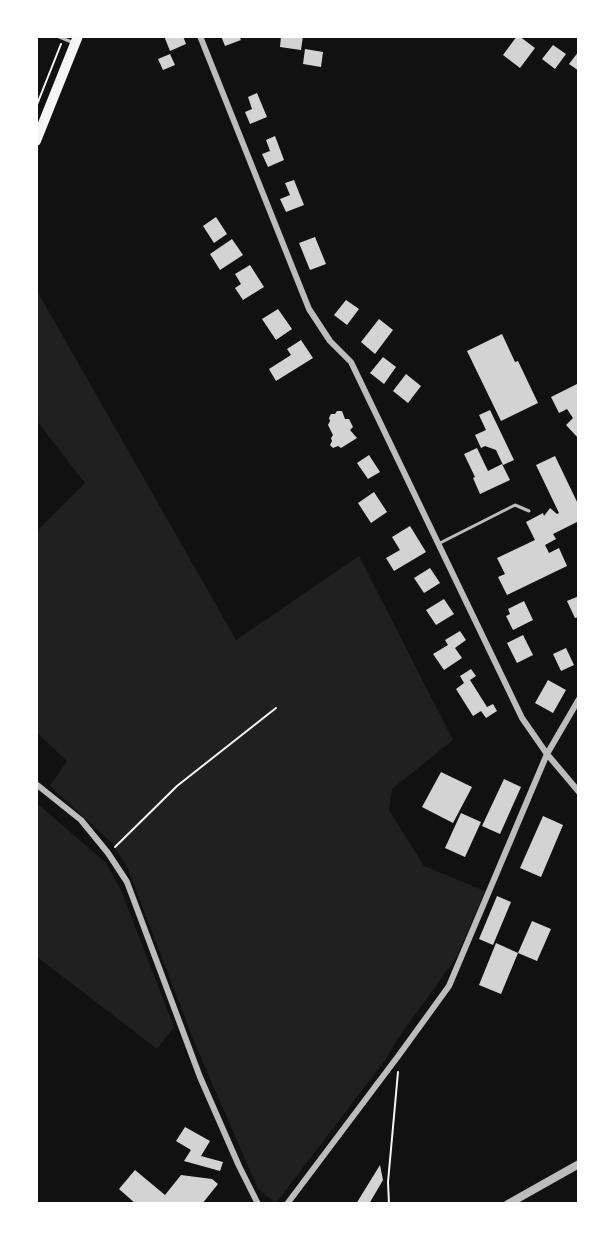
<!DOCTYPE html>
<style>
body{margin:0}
#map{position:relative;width:615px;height:1240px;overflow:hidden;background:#111;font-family:"PT Sans",sans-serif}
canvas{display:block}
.frame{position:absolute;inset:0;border:38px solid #fff;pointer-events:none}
</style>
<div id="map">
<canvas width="615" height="1240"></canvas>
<div class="frame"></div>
</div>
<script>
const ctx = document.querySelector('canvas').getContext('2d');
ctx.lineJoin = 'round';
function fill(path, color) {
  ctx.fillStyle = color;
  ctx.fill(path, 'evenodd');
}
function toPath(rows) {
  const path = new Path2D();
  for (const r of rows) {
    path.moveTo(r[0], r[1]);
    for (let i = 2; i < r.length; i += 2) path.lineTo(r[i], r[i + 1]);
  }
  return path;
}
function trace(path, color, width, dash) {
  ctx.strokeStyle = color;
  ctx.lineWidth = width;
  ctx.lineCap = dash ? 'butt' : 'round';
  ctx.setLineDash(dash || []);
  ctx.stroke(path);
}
fill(toPath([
 [36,289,236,640,359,556,453,740,392,789,389,810,424,866,485,891,456,958,396,1041,386,1059,276,1203,258,1189,195,1044,128,869,112,843,50,786,67,761,36,732,36,532,85,483,36,420],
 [38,804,106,863,120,888,174,1027,157,1049,36,956,36,808]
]), '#202020');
fill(toPath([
 [164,36,183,36,186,44,170,51],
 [221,36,239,36,241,40,225,46],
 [281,36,303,36,301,50,280,47],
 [517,36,519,36,535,48,520,68,503,55],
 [553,45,566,54,555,69,542,59],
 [305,49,323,52,321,67,303,64],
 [579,51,579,71,569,64],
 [170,54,175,65,163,70,158,59],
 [257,93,267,117,250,124,245,112,252,109,248,97],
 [275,136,284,160,268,167,262,154,270,151,266,140],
 [294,180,304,205,286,212,280,199,290,195,285,183],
 [216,217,227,234,214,243,203,226],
 [315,237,326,264,310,270,299,243],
 [232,239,243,255,220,270,210,254],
 [250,265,264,287,243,300,235,288,241,284,235,274],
 [346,300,359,309,347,325,334,315],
 [278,309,292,329,276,340,262,319],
 [379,319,393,330,375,354,361,342],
 [502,334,515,362,518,361,538,403,501,421,467,351],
 [301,340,313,358,276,381,269,369,291,355,287,349],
 [383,357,396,367,384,384,370,373],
 [406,374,421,386,408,403,393,391],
 [579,383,579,439,566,425,573,418,567,409,559,413,551,397],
 [490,410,514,460,503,465,496,450,485,446,481,448,475,435,486,430,479,415],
 [337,411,342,411,345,419,349,419,353,427,350,430,357,438,341,448,338,446,333,448,330,445,332,441,331,438,333,435,328,425,330,421,329,418,331,414,335,414],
 [477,448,488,471,502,464,510,480,480,494,473,478,475,477,464,454],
 [369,455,380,472,368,479,357,463],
 [555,456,579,506,579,521,553,534,556,539,545,545,549,553,559,548,567,566,507,595,498,577,505,574,497,558,535,540,526,522,543,513,544,516,550,508,557,514,559,513,536,465],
 [374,492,387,512,371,523,358,503],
 [410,526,426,552,394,571,386,558,400,550,392,537],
 [430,568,440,583,424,593,414,578],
 [579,596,579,617,575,618,567,601],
 [444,599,454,614,436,625,426,610],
 [524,601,533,620,513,630,506,616,510,614,508,609],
 [460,631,466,640,455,648,462,658,444,670,433,654,448,645,445,640],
 [523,635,533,655,517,663,507,643],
 [566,648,574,665,561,671,553,654],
 [471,669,476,676,470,680,487,707,493,704,497,711,486,718,481,711,473,716,456,689,464,683,460,676],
 [548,680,566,690,553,713,535,703],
 [441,772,472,787,453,823,422,807],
 [504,779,521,787,500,834,482,826],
 [461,813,481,822,465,857,445,848],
 [543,816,563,825,541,877,520,868],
 [497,896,511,902,493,945,479,939],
 [532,921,551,929,537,961,518,953,501,994,479,985,496,943,518,953],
 [185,1127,210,1141,201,1156,223,1162,220,1171,184,1161,191,1150,176,1141],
 [380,1165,383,1180,369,1204,356,1204],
 [135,1170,165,1195,181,1175,212,1179,218,1184,202,1204,136,1204,119,1189]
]), '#d3d3d3');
trace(toPath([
 [36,107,61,44],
 [115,847,177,786,276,708],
 [389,1204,388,1182,398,1072]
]), '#f5f5f5', 2);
trace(toPath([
 [57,36,74,43],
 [440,543,515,505,529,511]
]), '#bcbcbc', 3);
trace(toPath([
 [200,36,309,309,330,341,351,362,522,718,547,754,579,792],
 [36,784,81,820,108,853,127,882,200,1077,239,1166,258,1204],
 [287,1204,399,1055,449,986,547,754,579,699]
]), '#bcbcbc', 6);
trace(toPath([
 [508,1204,579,1164]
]), '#bcbcbc', 8);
trace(toPath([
 [36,141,78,36]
]), '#f5f5f5', 10);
</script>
